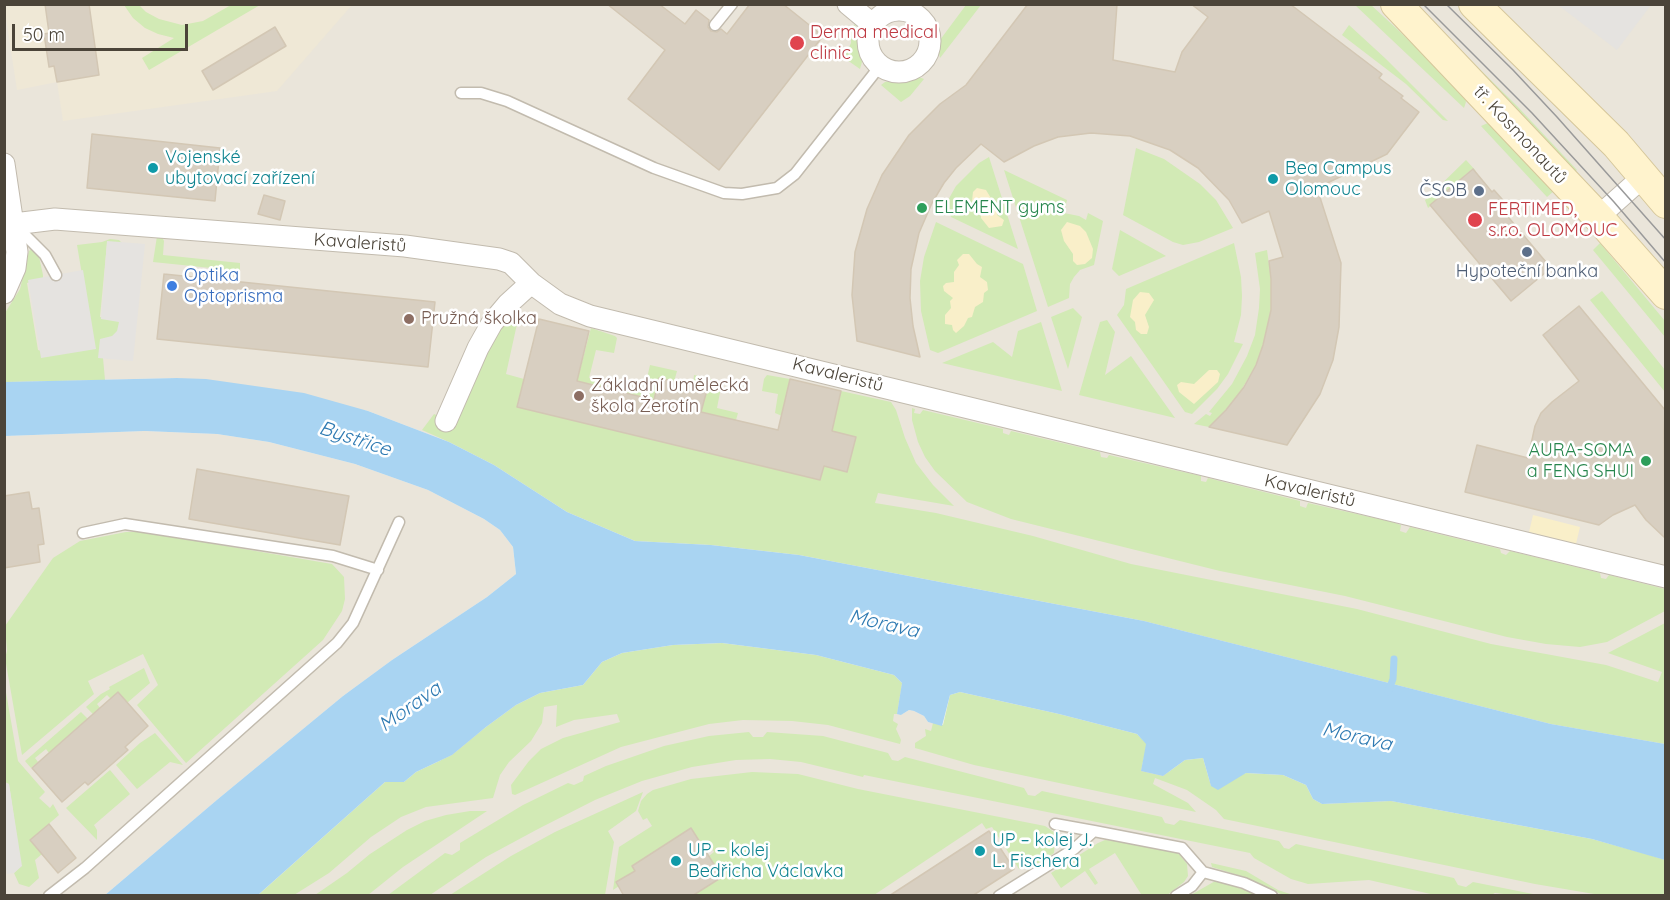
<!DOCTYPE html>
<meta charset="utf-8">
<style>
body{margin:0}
#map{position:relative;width:1670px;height:900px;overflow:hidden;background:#f6f3ec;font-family:Quicksand,sans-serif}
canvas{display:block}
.frame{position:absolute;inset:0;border:6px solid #4b4439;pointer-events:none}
.scale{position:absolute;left:12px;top:24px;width:176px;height:27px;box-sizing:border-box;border:3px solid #4b4439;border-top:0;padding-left:8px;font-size:18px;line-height:21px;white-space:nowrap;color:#4b4439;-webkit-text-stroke:4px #fff;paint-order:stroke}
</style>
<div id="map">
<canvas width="1670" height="900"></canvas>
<div class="frame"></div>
<div class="scale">50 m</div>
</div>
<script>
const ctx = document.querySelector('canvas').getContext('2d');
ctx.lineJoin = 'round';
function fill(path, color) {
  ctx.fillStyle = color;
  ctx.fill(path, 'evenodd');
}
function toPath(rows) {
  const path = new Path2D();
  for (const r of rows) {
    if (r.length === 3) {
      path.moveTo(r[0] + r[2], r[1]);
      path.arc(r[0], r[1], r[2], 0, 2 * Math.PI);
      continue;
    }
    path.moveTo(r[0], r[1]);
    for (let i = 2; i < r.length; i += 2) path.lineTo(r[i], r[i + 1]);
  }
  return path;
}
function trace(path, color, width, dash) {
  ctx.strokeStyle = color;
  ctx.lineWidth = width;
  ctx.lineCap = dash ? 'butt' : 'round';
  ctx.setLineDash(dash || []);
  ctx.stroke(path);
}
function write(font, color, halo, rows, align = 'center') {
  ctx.font = font + ' Quicksand,sans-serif';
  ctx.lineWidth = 5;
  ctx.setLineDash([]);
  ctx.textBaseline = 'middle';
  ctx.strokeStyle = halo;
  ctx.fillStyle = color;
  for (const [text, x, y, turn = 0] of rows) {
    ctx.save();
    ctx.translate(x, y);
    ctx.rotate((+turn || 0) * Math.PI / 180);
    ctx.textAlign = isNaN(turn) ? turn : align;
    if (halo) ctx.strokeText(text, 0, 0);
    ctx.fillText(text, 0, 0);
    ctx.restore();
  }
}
fill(toPath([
 [4,5,1665,5,1665,744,1551,724,1144,621,449,442,368,411,177,378,5,382],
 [145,431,217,434,269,442,355,464,428,490,484,519,500,530,513,547,516,574,487,597,392,660,343,696,218,799,105,895,5,895,4,436],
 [902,683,901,715,909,710,914,711,924,716,928,722,942,725,1322,804,1391,801,1481,819,1666,860,1665,896,258,896,516,705]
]), '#eae5da');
fill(toPath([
 [4,5,352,5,277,91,63,121,57,82,17,90]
]), '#efe8d6');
fill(toPath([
 [124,5,139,5,146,12,159,19,182,25,203,21,231,5,260,5,149,70,142,58,174,38,158,34,145,28,133,18],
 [966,5,981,5,940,58,937,44],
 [1355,5,1371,5,1397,29,1464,94,1466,102,1464,108],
 [1415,5,1517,106,1577,170,1571,175],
 [855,24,859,34,862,62,860,69,847,60,845,56,851,43,851,29],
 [1349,25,1386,59,1448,121,1443,120,1406,84,1342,35],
 [916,76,924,79,910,96,901,102,881,85,885,82],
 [1490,122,1555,190,1547,197,1481,126],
 [1136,148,1164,159,1200,184,1216,200,1233,228,1199,242,1183,245,1173,242,1123,215],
 [989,157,1018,249,951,217,949,211,947,202,956,186,979,163],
 [1466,160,1476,171,1472,169,1428,208,1425,200],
 [1004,170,1067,200,1064,213,1079,216,1086,220,1088,213,1103,221,1094,265,1080,270,1074,277,1070,284,1069,298,1048,307],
 [936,222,1023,264,1037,311,938,353,930,350,921,311,920,281,924,257],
 [1120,230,1166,256,1119,276,1112,269],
 [157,236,162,237,164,241,163,255,240,263,240,271,153,262],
 [110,239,119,240,122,243,107,243,100,317,120,320,118,333,102,347,105,380,5,382,5,313,20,289,29,251,33,248,38,252,43,275,43,279,27,283,38,350,48,353,94,346,77,245,102,242],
 [1234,243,1241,277,1242,296,1241,315,1234,342,1243,344,1228,374,1217,389,1192,414,1185,412,1117,315,1124,305,1126,289],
 [1600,243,1665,321,1665,337,1593,250],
 [1267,250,1271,279,1271,310,1263,345,1256,365,1239,394,1221,415,1209,427,1194,424,1206,414,1210,416,1212,413,1209,412,1232,384,1247,356,1255,335,1259,308,1260,289,1255,253],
 [1602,291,1665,370,1665,392,1590,300],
 [1073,308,1082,317,1068,369,1051,317],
 [509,318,514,318,517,324,506,374,524,379,518,407,820,480,841,391,891,402,896,410,905,438,916,463,933,485,954,506,878,493,875,503,936,513,1033,536,1131,564,1357,609,1491,644,1606,665,1658,682,1662,672,1608,653,1665,623,1665,744,1551,724,1144,621,799,555,711,545,635,541,567,512,494,465,449,442,422,430,434,414,452,422,495,328],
 [1107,320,1115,332,1105,375,1131,356,1175,418,1079,395,1100,322],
 [1041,322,1062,391,942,363,993,342,1012,357,1018,331],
 [591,328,615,336,617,338,614,353,596,350,589,378,604,381,603,387,577,381],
 [650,365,677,371,674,382,659,379,654,400,622,392,623,386,644,391],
 [694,375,722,382,717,408,738,413,736,420,701,412,707,390,693,386],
 [767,375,790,379,782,416,775,413,778,394,762,391,764,379],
 [912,408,915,409,914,413,920,414,923,410,1003,429,1003,433,1009,435,1011,431,1100,452,1101,457,1107,458,1109,455,1201,476,1201,481,1206,482,1208,478,1300,501,1300,506,1306,508,1308,503,1392,522,1401,525,1400,531,1406,533,1410,527,1500,549,1501,553,1506,555,1510,551,1600,573,1601,578,1606,579,1609,575,1665,589,1665,611,1607,642,1580,647,1546,644,1507,637,1345,596,1220,571,1011,519,967,502,935,471,925,457,918,442,912,420],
 [126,532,144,532,332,564,344,577,345,599,342,611,323,640,186,763,137,705,158,685,143,654,88,681,94,694,22,755,5,658,7,651,5,626,53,558,80,541],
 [722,643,816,655,894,675,902,683,897,714,894,714,893,721,898,724,896,729,901,740,900,744,828,725,792,721,743,720,709,724,621,747,515,795,512,794,511,785,529,761,541,749,563,738,620,722,617,714,574,720,556,727,557,705,544,707,542,723,531,741,509,762,500,775,493,798,426,807,401,817,371,837,329,873,294,895,257,896,385,782,404,782,416,772,452,755,486,727,516,705,540,693,583,685,602,662,622,653,673,645],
 [144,668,150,683,127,703,111,699,107,695,97,704,100,708,93,714,86,707,101,694,110,689,109,687],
 [4,681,18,761,45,792,39,798,50,808,53,804,59,815,30,840,42,854,35,860,39,878,29,887,19,884,14,873,21,866,9,784,5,782,5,764,6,763,4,753],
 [960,692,1059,714,1137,734,1147,744,1141,771,1163,776,1185,760,1203,758,1211,786,1246,773,1283,775,1306,785,1313,799,1322,804,1391,801,1592,839,1650,855,1665,860,1665,895,1600,895,1535,884,1224,819,1216,810,1187,790,1155,778,1153,784,1188,803,1196,812,974,765,915,748,915,743,926,736,925,729,931,731,933,723,943,725,950,695],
 [81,712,88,719,49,753,46,749,35,758,38,762,31,768,25,761],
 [749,732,753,737,763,737,767,732,823,736,888,753,892,760,898,761,905,757,1024,788,1028,795,1035,796,1042,791,1162,817,1165,823,1174,825,1180,820,1279,841,1284,848,1289,849,1296,844,1454,878,1458,885,1466,887,1473,882,1538,895,1520,896,1495,893,1489,896,1435,895,1369,880,1308,884,1291,879,1254,858,1250,853,864,775,863,777,801,762,770,759,736,760,692,767,642,781,595,800,538,829,486,857,430,895,388,895,445,853,452,855,460,850,460,843,523,805,568,783,574,785,583,781,584,776,606,766,664,746,709,736],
 [155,733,183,765,170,762,137,789,116,765,140,743],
 [110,770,130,794,94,825,97,830,97,840,66,808],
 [752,772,798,774,858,789,1045,826,1054,832,1055,837,1054,853,1030,870,1027,865,1019,869,992,827,986,829,982,823,874,895,692,896,722,877,709,856,714,852,711,846,705,849,691,828,632,866,635,871,616,882,619,886,613,890,619,847,652,826,647,818,643,820,638,811,641,801,647,794,653,790,691,779],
 [643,792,636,811,608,831,614,842,605,895,450,895,511,856,555,832],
 [470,811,487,811,403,867,368,895,315,895,347,873,370,854,407,830,425,821,446,815],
 [1105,840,1117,841,1178,853,1187,864,1188,876,1184,882,1166,896,1139,895,1141,894,1115,853,1089,869,1098,883,1095,885,1085,871,1061,888,1051,873,1098,843],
 [1211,863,1246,871,1278,890,1293,895,1283,895,1244,877,1212,867],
 [1217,880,1258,895,1189,896]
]), '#d2eab5');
fill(toPath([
 [977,188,986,190,997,208,997,215,1004,220,1002,226,989,228,981,218,981,213,974,208,972,201,973,192],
 [1067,222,1080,226,1086,232,1093,249,1092,258,1085,264,1077,265,1073,261,1073,254,1064,241,1061,230],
 [963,254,969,254,977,264,982,267,980,277,987,282,988,290,984,293,983,302,975,307,972,317,968,318,964,326,956,333,953,330,952,325,945,324,945,315,951,308,950,301,953,298,944,291,943,286,946,283,954,282,954,272,959,265,957,260],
 [1140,292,1149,293,1154,300,1145,315,1149,327,1147,334,1141,334,1136,330,1135,322,1130,317,1133,300],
 [1209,370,1217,370,1220,374,1218,382,1194,404,1179,392,1177,385,1181,382,1194,384],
 [1533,515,1580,527,1576,544,1529,532]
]), '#f9efc9');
fill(toPath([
 [1558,5,1651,5,1617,50],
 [107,241,145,244,133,361,98,358,100,339,112,336,117,331,119,322,101,319],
 [83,270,96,349,41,358,28,280],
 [4,783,9,784,22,866,14,873,7,874,4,856]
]), '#e5e3e0');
fill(toPath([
 [177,378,206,379,304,393,368,411,449,442,494,465,567,512,635,541,711,545,799,555,1144,621,1551,724,1665,744,1665,860,1592,839,1391,801,1322,804,1313,799,1306,785,1283,775,1246,773,1218,790,1211,786,1203,758,1185,760,1163,776,1141,771,1146,744,1137,734,1059,714,960,692,950,695,942,726,928,722,924,716,914,711,909,710,901,715,897,714,902,683,894,675,816,655,722,643,673,645,622,653,602,662,583,685,540,693,516,705,486,727,452,755,416,772,404,782,385,782,258,895,105,895,218,799,343,696,392,660,487,597,516,574,513,547,500,530,484,519,428,490,355,464,269,442,217,434,145,431,5,436,5,382]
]), '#a9d4f2');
trace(toPath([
 [1388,692,1393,679,1394,659]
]), '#a9d4f2', 7);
const building = toPath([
 [45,4,89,4,99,75,57,82,54,66,49,67,44,34,49,33,45,4],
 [607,4,659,4,685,24,696,10,709,20,708,27,711,31,717,32,721,29,727,34,750,4,783,4,823,36,719,170,628,99,665,50,607,4],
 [1028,4,1117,4,1113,60,1175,72,1182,52,1208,17,1191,4,1290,4,1382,74,1379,78,1403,96,1401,98,1419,112,1387,154,1317,188,1341,263,1339,327,1333,360,1320,394,1287,445,1209,427,1226,410,1244,387,1256,365,1263,345,1271,310,1271,279,1269,261,1283,257,1269,211,1242,223,1229,200,1198,168,1170,150,1130,136,1091,133,1058,137,1034,146,1004,162,981,144,956,168,944,183,932,203,919,233,911,269,910,298,913,326,920,357,857,341,852,295,855,252,867,209,882,175,909,135,940,104,966,85,1028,4],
 [275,27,286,46,213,90,202,71,275,27],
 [92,134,220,148,215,201,87,188,92,134],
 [1473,169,1492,192,1494,190,1509,207,1504,212,1551,268,1511,301,1430,205,1473,169],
 [264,195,285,201,280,220,258,214,264,195],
 [164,274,435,302,428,367,157,339,164,274],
 [1579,306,1665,410,1664,432,1665,538,1646,520,1635,505,1613,515,1599,525,1465,492,1477,445,1528,458,1535,426,1541,413,1552,402,1579,381,1543,335,1579,306],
 [539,319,589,331,577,381,654,400,659,378,693,386,707,390,701,412,778,430,790,379,841,391,832,431,856,437,847,472,824,466,820,480,517,407,539,319],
 [197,469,349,496,340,545,189,519,197,469],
 [29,492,32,509,39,508,44,544,38,545,40,562,4,568,4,496,29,492],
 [118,692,148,726,125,747,128,750,88,785,85,782,62,802,32,768,118,692],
 [49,824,76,858,58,873,30,840,49,824],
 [691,828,722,877,692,896,624,896,616,882,635,871,632,866,691,828],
 [989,831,1014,869,972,896,889,896,989,831]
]);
fill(building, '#d8cfc1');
trace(building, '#d3c7b4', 1.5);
const lane = toPath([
 [715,25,732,4],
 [461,93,481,93,507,101,654,168,724,193,742,194,777,188,795,174,880,66],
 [17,227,45,255,56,275],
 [83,533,125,524,333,556,378,570],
 [1055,824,1094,831],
 [49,896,85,868,337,643,353,623,399,522],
 [999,896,1074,849,1094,831,1182,848,1203,872,1244,883,1272,896],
 [1176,896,1192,886,1203,872]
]);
const street = toPath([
 [848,4,872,24],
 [899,41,31],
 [4,164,17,252,15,268,4,293],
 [1598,217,1644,176],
 [14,224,55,219,405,246,499,259,511,263,531,283,560,304,590,316,1666,577],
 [446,421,478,348,492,323,508,304,531,283]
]);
const secondary = toPath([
 [1396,4,1598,217,1666,294],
 [1474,4,1616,144,1666,203]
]);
trace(lane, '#c2bbae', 13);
trace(street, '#c2bbae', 23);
trace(secondary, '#d6c79b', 32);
trace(lane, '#fff', 10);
trace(street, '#fff', 21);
trace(secondary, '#fff3cd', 30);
trace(toPath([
 [1423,4,1532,113,1614,202,1666,263],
 [1446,4,1513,70,1557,117,1666,240]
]), '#9a9a9a', 1.5);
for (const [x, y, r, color] of [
 [797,43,8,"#e0444e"],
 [153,168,6,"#0f9aa8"],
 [1273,179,6,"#0f9aa8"],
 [1479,191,6,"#5c6f8a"],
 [922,208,6,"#2e9e5b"],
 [1475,220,8,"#e0444e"],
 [1527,252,6,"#5c6f8a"],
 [172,286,6,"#3f7fe0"],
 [409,319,6,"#8d6e63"],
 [579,396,6,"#8d6e63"],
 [1646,461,6,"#2e9e5b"],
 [980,851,6,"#0f9aa8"],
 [676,861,6,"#0f9aa8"]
]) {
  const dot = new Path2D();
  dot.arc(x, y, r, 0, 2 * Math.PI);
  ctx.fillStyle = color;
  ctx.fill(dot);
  trace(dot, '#fff', 2);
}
write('18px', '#be3a42', '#fff', [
 ["Derma medical",810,33],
 ["clinic",810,54],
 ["FERTIMED,",1488,210],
 ["s.r.o. OLOMOUC",1488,231]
], 'left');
write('18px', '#4b4439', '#fff', [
 ["tř. Kosmonautů",1520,135,47],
 ["Kavaleristů",360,243,4],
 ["Kavaleristů",838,375,14],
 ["Kavaleristů",1310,491,13]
]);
write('18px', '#0d838f', '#fff', [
 ["Vojenské",165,158],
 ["ubytovací zařízení",165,179],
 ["Bea Campus",1285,169],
 ["Olomouc",1285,190],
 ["UP – kolej J.",992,841],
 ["L. Fischera",992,862],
 ["UP – kolej",688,851],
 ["Bedřicha Václavka",688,872]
], 'left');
write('18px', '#4e5e75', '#fff', [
 ["ČSOB",1467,191],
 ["Hypoteční banka",1527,272,"center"]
], 'right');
write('18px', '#27864d', '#fff', [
 ["ELEMENT gyms",934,208],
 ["AURA-SOMA",1634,451,"right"],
 ["a FENG SHUI",1634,472,"right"]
], 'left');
write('18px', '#366cbe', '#fff', [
 ["Optika",184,276],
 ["Optoprisma",184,297]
], 'left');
write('18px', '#785e54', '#fff', [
 ["Pružná školka",421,319],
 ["Základní umělecká",591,386],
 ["škola Žerotín",591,407]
], 'left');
write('italic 20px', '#2e7ab2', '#fff', [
 ["Bystřice",355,439,18],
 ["Morava",884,624,13],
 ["Morava",410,707,-35],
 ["Morava",1357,737,13]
]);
</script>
